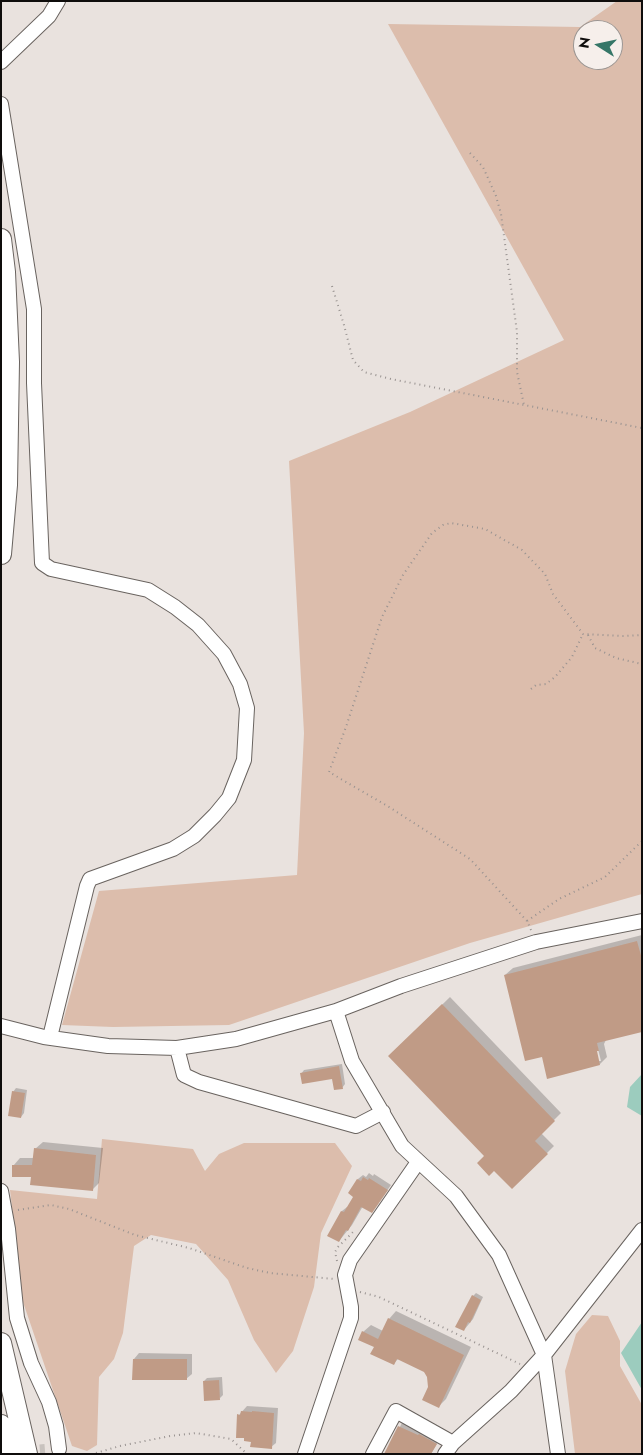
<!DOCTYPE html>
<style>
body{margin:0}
#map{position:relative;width:643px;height:1455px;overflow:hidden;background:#e9e2de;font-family:Jost,sans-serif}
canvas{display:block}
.frame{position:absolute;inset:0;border:2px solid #0f0d0c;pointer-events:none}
.north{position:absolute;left:573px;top:20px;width:50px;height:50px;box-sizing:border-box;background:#f6efeb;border:1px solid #9a9592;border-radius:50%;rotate:280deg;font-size:14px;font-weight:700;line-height:20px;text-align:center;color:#0f0d0c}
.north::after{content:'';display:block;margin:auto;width:18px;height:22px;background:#357667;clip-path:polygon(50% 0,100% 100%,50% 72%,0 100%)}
</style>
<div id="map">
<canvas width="643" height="1455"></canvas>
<div class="frame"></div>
<div class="north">N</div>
</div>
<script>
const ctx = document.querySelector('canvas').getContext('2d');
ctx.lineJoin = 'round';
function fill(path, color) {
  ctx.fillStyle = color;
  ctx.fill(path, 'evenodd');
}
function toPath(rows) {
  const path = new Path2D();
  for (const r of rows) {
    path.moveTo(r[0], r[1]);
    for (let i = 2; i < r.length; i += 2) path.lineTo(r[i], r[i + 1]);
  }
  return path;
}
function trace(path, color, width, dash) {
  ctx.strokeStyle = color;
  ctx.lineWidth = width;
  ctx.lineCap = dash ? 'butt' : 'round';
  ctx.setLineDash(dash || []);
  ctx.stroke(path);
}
fill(toPath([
 [617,1,642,1,642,894,470,943,229,1025,113,1027,62,1025,99,891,297,875,304,733,289,461,410,412,564,340,388,24,580,27],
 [583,30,613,30,613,60,583,60],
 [102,1139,193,1149,205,1171,219,1154,244,1143,335,1143,352,1166,321,1233,314,1287,293,1351,276,1373,254,1340,228,1280,196,1244,151,1235,134,1246,123,1333,114,1359,99,1377,97,1445,87,1451,72,1446,23,1302,10,1190,97,1199],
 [592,1315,608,1316,620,1341,620,1366,642,1405,642,1454,575,1454,565,1371,576,1334]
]), '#dcbdac');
fill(toPath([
 [642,1074,642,1116,627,1107,630,1087],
 [642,1322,642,1390,621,1353]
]), '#9cccbe');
fill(toPath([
 [642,935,642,1031,606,1040,604,1044,607,1057,600,1064,548,1077,543,1055,505,975,513,968],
 [597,1045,601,1061,598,1061,595,1046],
 [450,997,561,1113,541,1133,554,1146,512,1188,486,1156,390,1056],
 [342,1064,345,1084,342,1088,333,1077,301,1074,304,1070],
 [16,1088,27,1090,24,1113,21,1117,13,1092],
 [43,1142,103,1148,99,1183,92,1190,33,1176,13,1166,20,1158,34,1158,35,1149],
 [369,1173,373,1176,374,1174,391,1185,372,1212,363,1206,352,1225,339,1241,342,1211,347,1207,348,1208,355,1196,350,1193,358,1179,363,1175,366,1177],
 [476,1293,483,1297,473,1319,464,1330,473,1296],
 [396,1311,471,1347,446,1399,439,1406,429,1387,428,1376,425,1371,399,1358,394,1363,375,1346,363,1332,371,1325,383,1331,389,1319],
 [139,1353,192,1354,192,1374,186,1379,134,1359],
 [222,1377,223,1395,220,1398,204,1381,207,1378],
 [247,1406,278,1408,276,1443,271,1447,252,1441,239,1415],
 [402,1423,439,1440,431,1454,385,1454]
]), '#0003');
fill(toPath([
 [637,941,642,959,642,1032,597,1043,599,1051,597,1051,600,1065,547,1079,542,1057,525,1061,504,975],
 [442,1004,555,1121,535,1141,548,1154,512,1189,494,1171,489,1176,477,1163,484,1156,388,1056],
 [339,1066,343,1089,334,1090,332,1079,302,1084,300,1073],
 [12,1091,25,1093,21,1118,8,1116],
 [34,1148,96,1155,93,1191,30,1185,31,1177,12,1177,12,1165,32,1165],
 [363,1177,368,1180,369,1178,388,1190,372,1213,361,1207,348,1231,346,1230,339,1242,327,1236,341,1211,344,1212,353,1197,348,1193,357,1179,361,1181],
 [472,1295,481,1300,470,1323,468,1322,464,1331,455,1327],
 [388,1318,464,1355,439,1408,422,1400,428,1387,427,1377,424,1372,397,1359,394,1365,370,1354,374,1347,358,1340,362,1331,378,1339],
 [133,1359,187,1359,187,1380,132,1380],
 [219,1380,220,1400,204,1401,203,1381],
 [241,1411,252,1412,252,1411,274,1413,272,1449,250,1447,251,1442,244,1441,244,1438,236,1438,237,1414,240,1415],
 [398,1426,418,1435,419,1434,437,1444,431,1454,384,1454]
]), '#c09b86');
trace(toPath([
 [19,1453,45,1451]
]), '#c8c2be', 14, [14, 7]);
const minor = toPath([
 [1,62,49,16,58,1],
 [1,104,34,309,34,383,42,563,51,569,148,590,175,607,198,625,224,654,240,684,247,708,244,760,229,798,215,815,194,836,173,849,90,879,87,886,50,1037],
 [336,1011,352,1061,402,1146,456,1196,499,1255,544,1355,558,1454],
 [1,1026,44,1037,108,1046,177,1048,236,1039,336,1011,401,986,536,942,642,921],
 [177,1048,184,1075,199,1082,356,1126,383,1112],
 [1,1191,8,1229,17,1318,31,1363,49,1402,56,1426,59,1449],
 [305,1454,351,1318,351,1307,345,1275,350,1260,418,1162],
 [373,1454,396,1411,453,1443],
 [445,1454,453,1443,511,1391,544,1355,642,1230]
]);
const highway = toPath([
 [1,239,5,272,9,362,7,485,1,554],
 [1,1343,27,1454],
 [1,1425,9,1454]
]);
trace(minor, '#69635f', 16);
trace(highway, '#69635f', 22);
trace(toPath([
 [470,153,483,167,496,196,501,214,517,332,517,372,524,405],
 [332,286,344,325,353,360,364,372,391,379,642,428],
 [588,635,595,648,616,658,642,664],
 [531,689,536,685,546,684,555,677,572,657,583,634],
 [527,921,470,859,389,807,329,772,346,727,382,617,403,575,432,533,443,525,451,523,485,529,522,550,545,574,553,594,583,634,623,636,642,635],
 [531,930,527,921,559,899,605,877,642,841],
 [18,1210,51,1205,69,1209,135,1235,189,1248,247,1268,270,1273,334,1279],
 [337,1261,335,1252,338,1247,353,1232],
 [360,1292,379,1297,520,1364],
 [96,1453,120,1446,170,1436,196,1433,231,1439,247,1454]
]), '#989290', 2, [1, 4]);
trace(minor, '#fff', 14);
trace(highway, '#fff', 20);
</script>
